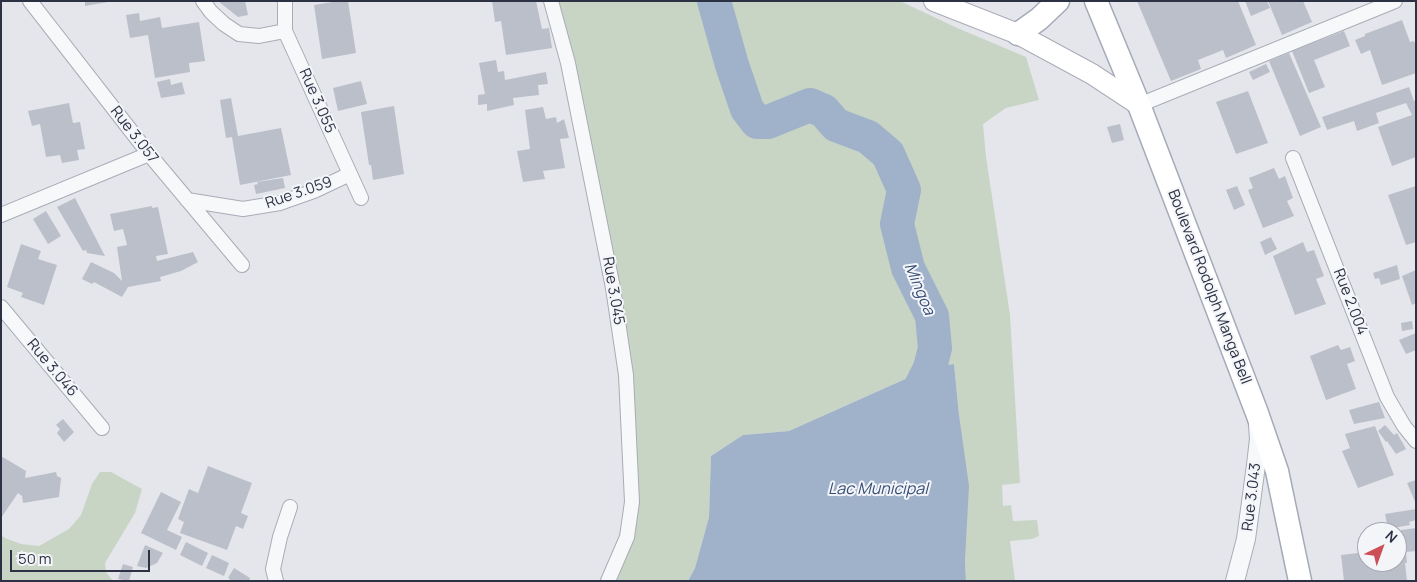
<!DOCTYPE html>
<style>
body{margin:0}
#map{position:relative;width:1417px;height:582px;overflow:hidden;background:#e4e6ec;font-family:Manrope,sans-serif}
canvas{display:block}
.frame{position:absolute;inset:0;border:2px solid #2c3244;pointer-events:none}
.north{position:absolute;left:1357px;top:522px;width:50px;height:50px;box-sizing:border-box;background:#f4f5f9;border:1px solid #a4a7b1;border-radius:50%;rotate:42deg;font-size:14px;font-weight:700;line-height:20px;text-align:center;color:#2c3244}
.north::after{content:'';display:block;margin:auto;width:18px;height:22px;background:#cc4e56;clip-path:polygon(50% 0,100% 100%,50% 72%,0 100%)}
.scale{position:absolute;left:10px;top:550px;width:140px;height:22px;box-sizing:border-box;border:2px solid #2c3244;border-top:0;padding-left:6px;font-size:15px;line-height:18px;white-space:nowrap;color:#2c3244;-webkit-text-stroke:4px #f4f5f9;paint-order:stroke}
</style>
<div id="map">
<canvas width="1417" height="582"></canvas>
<div class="frame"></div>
<div class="north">N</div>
<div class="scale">50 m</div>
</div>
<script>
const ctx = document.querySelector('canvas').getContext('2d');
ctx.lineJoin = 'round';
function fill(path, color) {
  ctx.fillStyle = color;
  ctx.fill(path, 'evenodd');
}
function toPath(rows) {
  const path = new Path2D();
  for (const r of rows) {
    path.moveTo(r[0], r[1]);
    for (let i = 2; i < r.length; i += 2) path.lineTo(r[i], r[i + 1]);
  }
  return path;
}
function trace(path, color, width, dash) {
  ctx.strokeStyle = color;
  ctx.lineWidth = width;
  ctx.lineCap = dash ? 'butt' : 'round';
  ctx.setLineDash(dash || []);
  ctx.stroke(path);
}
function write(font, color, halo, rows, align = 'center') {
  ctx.font = font + ' Manrope,sans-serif';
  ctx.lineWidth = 4;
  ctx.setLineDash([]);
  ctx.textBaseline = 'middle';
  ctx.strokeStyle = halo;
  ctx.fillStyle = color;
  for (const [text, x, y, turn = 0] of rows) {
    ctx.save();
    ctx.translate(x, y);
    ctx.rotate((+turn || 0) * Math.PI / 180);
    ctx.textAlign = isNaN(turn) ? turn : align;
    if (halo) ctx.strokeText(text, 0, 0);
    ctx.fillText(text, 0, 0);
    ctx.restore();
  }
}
fill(toPath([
 [549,1,900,1,955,27,1026,57,1039,100,1006,108,983,124,986,157,1010,315,1020,483,1002,485,1003,506,1011,505,1013,521,1037,520,1039,536,1032,539,1010,541,1015,581,966,581,959,415,954,364,930,368,789,431,743,435,711,456,709,517,695,568,688,581,607,581,632,537,616,316],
 [100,472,111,472,142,489,135,513,105,563,106,572,113,581,1,581,1,535,5,538,21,544,39,546,69,529,81,515,92,484]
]), '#c8d5c5');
fill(toPath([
 [954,364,959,415,969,486,965,560,966,581,688,581,695,568,709,517,711,456,743,435,789,431,930,368]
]), '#a0b1ca');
trace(toPath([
 [714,1,732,65,747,109,757,122,768,122,810,105,824,111,836,125,868,137,888,154,904,190,897,224,908,268,932,316,935,348,930,368,909,410]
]), '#a0b1ca', 34);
fill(toPath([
 [85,1,108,1,108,2,85,6],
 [218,1,245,1,248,15,238,17],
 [339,1,348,1,356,53,322,59,314,5],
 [492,1,536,1,542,29,549,28,552,48,506,55,501,21,495,22],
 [1137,1,1238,1,1256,45,1226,58,1223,50,1198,60,1201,69,1171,81],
 [1245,1,1267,1,1270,8,1251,16],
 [1268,1,1303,1,1312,22,1282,35],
 [139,13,140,21,160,17,162,28,199,22,205,61,189,63,190,72,155,78,148,35,130,38,126,15],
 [1402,20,1410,42,1414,41,1416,46,1416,73,1382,85,1370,50,1361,54,1355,40,1365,36,1365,34],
 [1344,31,1350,46,1314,60,1325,87,1309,93,1292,51],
 [1289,53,1321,127,1300,136,1269,61],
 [496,60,498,72,504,71,505,80,546,72,548,84,538,85,539,95,513,98,514,105,487,111,487,104,478,105,478,95,485,94,479,63],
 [1266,64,1270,72,1253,80,1249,72],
 [170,79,171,85,182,82,185,94,161,98,157,82],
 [361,81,367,104,338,111,333,88],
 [1409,87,1414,101,1416,100,1416,157,1392,166,1378,127,1412,115,1406,103,1376,113,1379,123,1357,131,1354,121,1327,130,1322,117],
 [1248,91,1268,143,1236,154,1216,102],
 [231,98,238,136,281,128,291,175,240,185,232,137,226,138,220,100],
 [69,103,73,123,80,122,85,149,77,150,79,160,62,163,60,155,46,157,40,124,32,126,28,111],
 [394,106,404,174,373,180,371,165,369,165,361,112],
 [543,107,546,119,556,117,557,123,564,119,569,138,560,139,565,168,543,171,545,179,523,182,517,151,530,149,525,110],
 [1120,124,1124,140,1112,143,1107,127],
 [1274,168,1279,179,1285,176,1293,198,1287,201,1294,216,1263,228,1248,190,1253,188,1249,178],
 [283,178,285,188,256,194,254,185,258,184,257,182],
 [1237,186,1245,205,1234,210,1226,190],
 [1416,186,1416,242,1406,245,1388,195],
 [75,198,105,256,87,253,86,250,83,251,57,207],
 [152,206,152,208,158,207,168,254,156,256,157,261,193,252,198,262,181,271,160,277,161,281,128,287,122,297,94,282,92,284,82,279,91,262,114,273,122,281,117,247,127,245,123,229,114,231,110,214],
 [46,211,61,236,48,244,33,219],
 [1271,237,1277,249,1265,255,1260,242],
 [1303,242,1307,252,1314,250,1324,276,1316,279,1326,304,1295,315,1273,256],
 [21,244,41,251,38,259,57,265,44,305,21,297,23,293,7,287],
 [1397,265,1400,279,1381,285,1379,278,1375,279,1373,273],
 [1416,270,1416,303,1412,305,1402,276],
 [1412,321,1413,329,1402,331,1401,323],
 [1416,333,1416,350,1406,354,1399,340],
 [1338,345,1341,350,1350,347,1355,361,1347,364,1356,389,1326,400,1310,356],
 [1379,402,1385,418,1354,424,1349,410],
 [63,419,74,432,64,442,57,433,60,429,56,425],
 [1385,425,1394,435,1397,433,1406,449,1396,454,1387,441,1386,442,1378,431],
 [1375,426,1394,475,1358,488,1342,451,1350,448,1345,434],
 [1,456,26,471,25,478,56,472,57,476,61,478,59,497,23,503,22,496,18,493,1,518],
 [208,466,252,483,241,513,248,516,243,529,236,526,227,550,180,533,184,522,178,519,189,489,198,493],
 [1416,480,1416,504,1407,483],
 [161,492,181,502,167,530,182,537,176,550,141,533],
 [1416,509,1416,520,1409,522,1410,525,1388,529,1385,514],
 [1416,528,1416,551,1406,552,1407,563,1405,563,1407,581,1344,581,1341,555,1367,552,1367,562,1397,562,1397,550,1403,550,1401,530],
 [186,542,208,553,202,566,180,555],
 [145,545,163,553,157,563,146,568,137,566],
 [212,555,229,563,224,576,206,568],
 [123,564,133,567,129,581,118,579],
 [234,568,250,578,249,581,232,581,228,578]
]), '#bbbfc9');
const minor = toPath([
 [30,1,149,154,242,265],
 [203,1,211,12,224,24,239,34,259,36,285,31],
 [285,1,285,31,361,198],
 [551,1,568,63,613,288,626,375,632,502,627,537,608,581],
 [1139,105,1395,1],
 [1293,158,1387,397,1404,426,1416,441],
 [187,200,243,209,280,203,314,191,350,174],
 [1,215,149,154],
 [1,307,102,428],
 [276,581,273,569,280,537,290,507]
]);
const tertiary = toPath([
 [1235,581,1246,539,1256,465,1259,439,1258,426]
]);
const secondary = toPath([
 [934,1,1018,34,1092,74,1139,105]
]);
const primary = toPath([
 [1096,1,1139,105,1257,413,1277,471,1300,581],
 [1018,34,1039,19,1058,1]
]);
trace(minor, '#a9acb6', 16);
trace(tertiary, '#a9acb6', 20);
trace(secondary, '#a9acb6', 22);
trace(primary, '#a4aab7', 25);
trace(minor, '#f7f8fa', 14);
trace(tertiary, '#f7f8fa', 18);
trace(secondary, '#fff', 20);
trace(primary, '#fff', 22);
write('15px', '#2c3244', '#f4f5f9', [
 ["Rue 3.055",317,101,66],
 ["Rue 3.057",134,135,52],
 ["Rue 3.059",299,193,-19],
 ["Boulevard Rodolph Manga Bell",1209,287,69],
 ["Rue 3.045",613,291,80],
 ["Rue 2.004",1350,302,69],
 ["Rue 3.046",52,368,50],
 ["Rue 3.043",1252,497,-83]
]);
write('italic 16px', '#364e77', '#f4f5f9', [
 ["Mingoa",919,289,67],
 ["Lac Municipal",878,490]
]);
</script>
